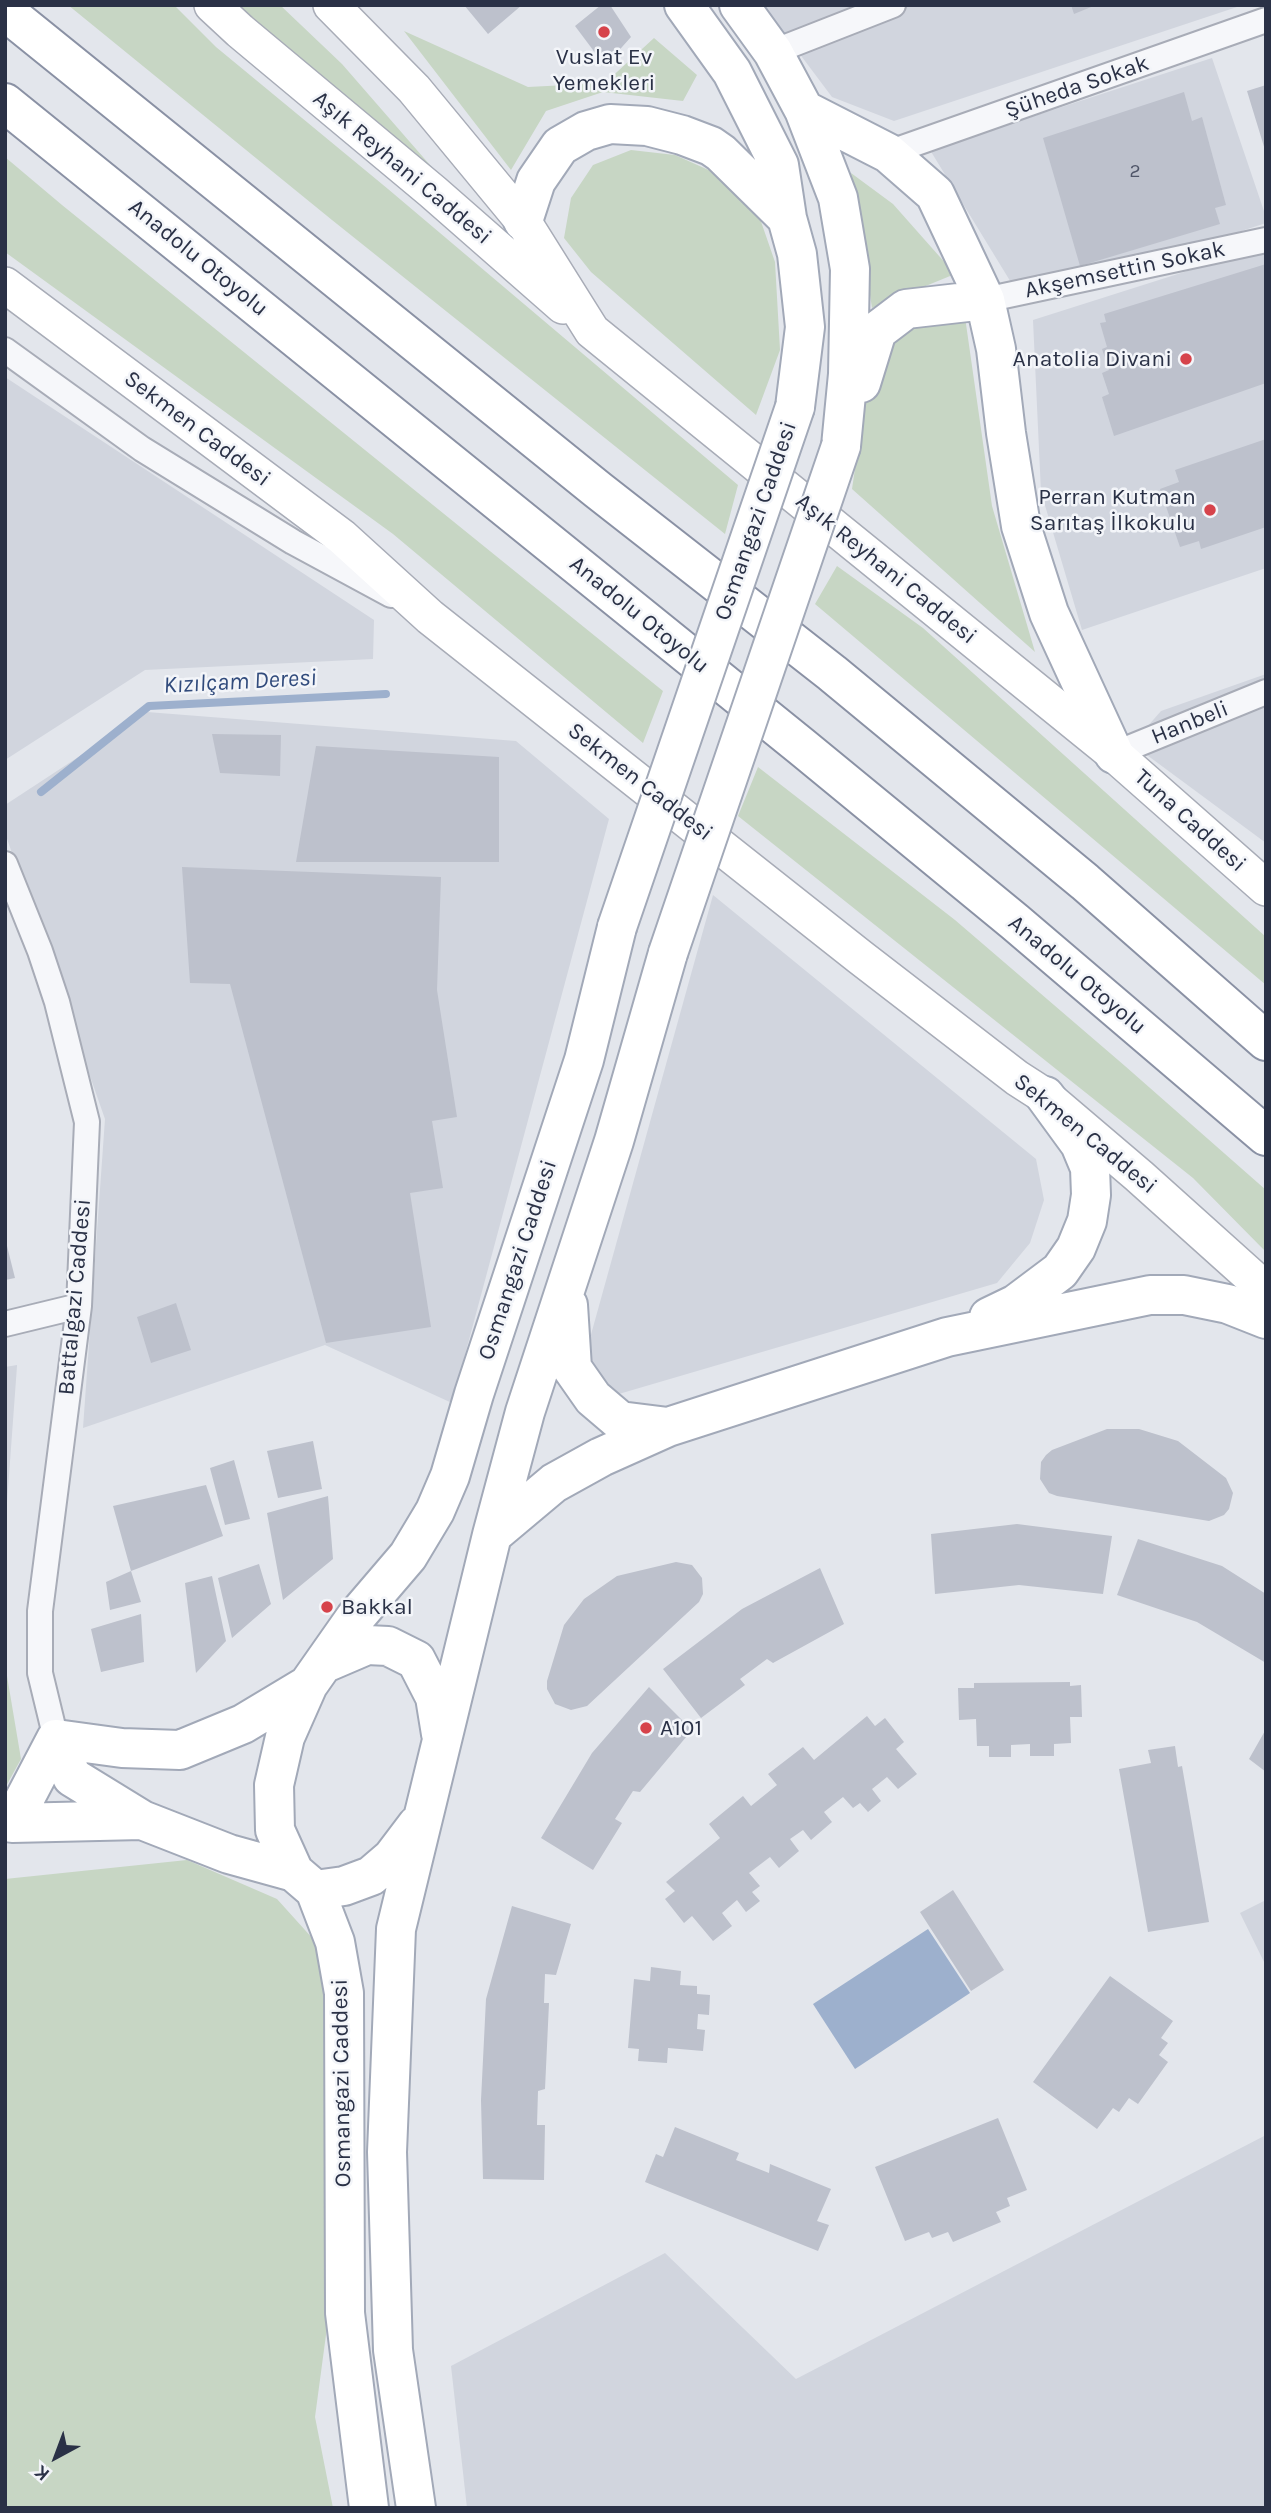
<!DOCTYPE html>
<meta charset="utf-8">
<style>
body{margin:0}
#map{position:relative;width:1271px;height:2513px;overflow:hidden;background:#e3e6ec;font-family:Karla,sans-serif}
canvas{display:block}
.frame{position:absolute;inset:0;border:7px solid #2a3146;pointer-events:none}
.north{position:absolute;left:21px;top:2422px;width:70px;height:70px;-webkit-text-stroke:5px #f3f5f9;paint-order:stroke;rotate:221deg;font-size:19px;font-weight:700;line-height:28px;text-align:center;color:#2a3146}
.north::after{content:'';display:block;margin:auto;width:24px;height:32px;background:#2a3146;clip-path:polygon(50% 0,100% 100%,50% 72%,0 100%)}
</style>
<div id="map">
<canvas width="1271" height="2513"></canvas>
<div class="frame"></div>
<div class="north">K</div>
</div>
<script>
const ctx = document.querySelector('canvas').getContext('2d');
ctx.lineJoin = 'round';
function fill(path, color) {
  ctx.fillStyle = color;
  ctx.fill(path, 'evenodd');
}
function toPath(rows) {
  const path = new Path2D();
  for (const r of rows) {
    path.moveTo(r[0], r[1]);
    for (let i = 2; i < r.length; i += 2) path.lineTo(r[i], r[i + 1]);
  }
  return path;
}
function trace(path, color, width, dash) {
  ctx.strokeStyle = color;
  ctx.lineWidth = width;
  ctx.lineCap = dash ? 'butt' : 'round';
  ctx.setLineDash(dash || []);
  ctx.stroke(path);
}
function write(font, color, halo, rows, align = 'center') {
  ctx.font = font + ' Karla,sans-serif';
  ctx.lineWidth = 5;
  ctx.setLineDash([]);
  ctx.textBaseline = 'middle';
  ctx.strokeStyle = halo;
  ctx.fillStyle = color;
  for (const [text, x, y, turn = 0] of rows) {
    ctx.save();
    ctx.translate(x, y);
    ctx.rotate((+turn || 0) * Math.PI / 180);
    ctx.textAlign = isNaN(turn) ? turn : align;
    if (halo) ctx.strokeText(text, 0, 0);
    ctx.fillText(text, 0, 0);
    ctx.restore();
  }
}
fill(toPath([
 [763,5,1243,5,894,121,832,97],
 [1212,58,1266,217,1266,223,1023,302,930,150],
 [1266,246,1266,568,1082,630,1041,492,1033,320],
 [5,377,374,620,373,659,145,670,5,760],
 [1266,674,1266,843,1132,744,1161,711],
 [147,712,516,741,609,819,452,1403,325,1345,83,1428,105,1119,5,833,5,805],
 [713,895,1036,1159,1044,1200,1030,1243,997,1283,612,1396,582,1367],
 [17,1365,17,1366,5,1530,5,1367],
 [1266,1900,1266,1966,1240,1913],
 [1266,2135,1266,2508,467,2508,451,2366,665,2253,796,2379]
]), '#d1d5de');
fill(toPath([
 [68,5,174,5,216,47,388,189,738,485,725,534,332,220],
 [235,5,280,5,342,64,443,180],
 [404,31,528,87,605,83,654,38,697,75,683,101,603,92,546,111,511,170],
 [631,150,675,155,722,176,757,210,775,262,780,350,756,415,591,272,564,238,571,198,593,165],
 [5,157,62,205,663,691,643,743,393,534,5,252],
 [851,173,893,204,955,274,872,308],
 [965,317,992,506,1035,652,852,489,872,354,907,320],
 [837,566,923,628,1266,937,1266,985,815,604],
 [758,767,955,920,1125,1066,1266,1190,1266,1252,1193,1178,738,816],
 [5,1664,21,1759,5,1788],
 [187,1860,277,1899,323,1950,332,2290,315,2417,333,2508,5,2508,5,1879]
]), '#c7d6c4');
fill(toPath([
 [928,1929,970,1993,855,2069,813,2004]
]), '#9db0cd');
trace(toPath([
 [41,792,149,706,386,694]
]), '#9db0cd', 8);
fill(toPath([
 [464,5,522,5,488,34],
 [601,5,610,5,631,37,605,66,575,26],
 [1071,5,1096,5,1074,14],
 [1266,85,1266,150,1265,150,1247,91],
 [1184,92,1192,121,1202,117,1226,205,1215,208,1220,224,1080,266,1043,138],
 [1266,264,1266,383,1114,436,1102,397,1109,394,1102,373,1109,370,1102,349,1107,347,1100,323,1106,322,1104,314],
 [1266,439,1266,527,1201,549,1199,541,1180,547,1160,489,1179,482,1175,470],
 [212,734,281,735,280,776,220,773],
 [316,746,499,757,499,862,296,862],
 [182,867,441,877,437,990,457,1117,432,1121,443,1188,410,1193,431,1327,326,1343,230,984,190,983],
 [6,1242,15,1278,5,1280,5,1243],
 [176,1303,191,1350,151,1363,137,1317],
 [1107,1429,1139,1429,1178,1441,1226,1478,1233,1493,1229,1509,1224,1515,1209,1521,1057,1496,1049,1493,1040,1479,1041,1462,1046,1455,1052,1450],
 [313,1441,322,1489,278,1498,267,1451],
 [234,1460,250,1519,225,1525,210,1468],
 [206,1485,223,1536,131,1571,113,1506],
 [328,1496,333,1559,283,1600,267,1513],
 [1017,1524,1112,1536,1103,1594,1019,1585,935,1594,931,1534],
 [1138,1539,1222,1566,1266,1594,1266,1663,1197,1622,1117,1595],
 [676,1562,692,1565,702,1578,703,1594,699,1602,587,1706,571,1710,555,1704,547,1689,547,1681,564,1625,584,1599,617,1576],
 [259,1564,271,1604,232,1638,218,1578],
 [820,1568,844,1624,773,1663,767,1659,740,1679,745,1685,701,1718,663,1669,742,1609],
 [131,1571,141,1602,110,1610,106,1582],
 [212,1576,226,1641,196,1673,185,1583],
 [141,1614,144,1662,101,1672,91,1629],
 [1070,1682,1070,1686,1081,1685,1082,1717,1070,1717,1071,1743,1054,1744,1054,1756,1030,1756,1030,1744,1011,1745,1011,1757,989,1757,989,1746,977,1746,976,1719,959,1720,958,1688,974,1688,974,1683],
 [649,1687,692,1730,640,1792,633,1791,615,1819,622,1823,593,1870,541,1838,592,1753],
 [867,1716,875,1726,885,1718,904,1742,896,1749,917,1774,898,1789,887,1777,872,1789,881,1801,868,1812,860,1803,853,1808,843,1797,824,1812,832,1822,811,1840,803,1830,790,1839,799,1851,779,1868,770,1857,749,1873,760,1886,752,1892,760,1901,746,1912,737,1900,722,1913,732,1926,713,1941,692,1916,684,1923,665,1899,675,1891,666,1882,720,1838,709,1824,743,1796,751,1806,777,1785,768,1774,803,1747,814,1760],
 [1266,1729,1266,1772,1249,1759],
 [1175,1746,1178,1767,1182,1766,1209,1922,1148,1932,1119,1769,1151,1763,1148,1750],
 [953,1890,1004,1970,971,1991,920,1912],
 [512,1906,571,1924,556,1975,545,1974,544,2003,549,2003,545,2089,538,2091,537,2125,545,2125,544,2180,483,2179,481,2100,486,1999],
 [651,1967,681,1971,680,1985,697,1986,697,1994,710,1995,709,2015,698,2014,697,2029,705,2030,703,2051,668,2048,667,2063,638,2061,639,2049,628,2048,634,1979,650,1981],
 [1110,1976,1173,2021,1161,2038,1168,2043,1159,2055,1168,2062,1138,2104,1129,2098,1119,2112,1113,2108,1097,2129,1033,2082],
 [998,2118,1027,2190,1007,2198,1010,2206,996,2212,1001,2222,953,2242,948,2232,932,2238,929,2232,905,2241,875,2167],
 [675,2127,739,2153,736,2160,769,2173,770,2164,831,2189,817,2221,829,2225,818,2251,645,2182,656,2154,663,2157]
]), '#bdc1cc');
const street = toPath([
 [773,52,893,5],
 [888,153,1266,20],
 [985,300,1266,240],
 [5,350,142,449,293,542,391,595],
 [1114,754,1266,692],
 [5,864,40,951,57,1002,87,1122,79,1306,40,1611,40,1673,56,1739],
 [5,1324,79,1306]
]);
const secondary = toPath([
 [212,5,240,31,433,192,563,306],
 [331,5,414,89,523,221,592,331,1114,754,1266,888],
 [5,285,342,537,430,617,860,957,1017,1078,1045,1096,1139,1176,1266,1290]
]);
const primary = toPath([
 [684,5,732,72,779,165,787,218,797,254,805,327,795,407],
 [739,5,773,52,804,110,838,198,850,269,848,374,841,446],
 [804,110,888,153,935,194,985,300,996,349,1006,433,1021,526,1049,613,1114,754],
 [523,221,536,181,560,146,586,131,610,124,647,126,682,135,711,146,721,153,787,218],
 [861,383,877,331,906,309,985,300],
 [568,1305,572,1368,593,1398,620,1421,668,1427],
 [989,1317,1016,1304,1060,1271,1076,1248,1087,1221,1091,1195,1090,1168,1080,1144,1045,1096],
 [492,1535,554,1483,601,1457,668,1427,947,1337,1150,1295,1184,1295,1228,1304,1266,1319],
 [325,1663,367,1645,388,1646,416,1660,435,1697,441,1734],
 [56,1739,72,1777,142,1820,229,1854,294,1872],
 [56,1739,122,1748,180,1750,243,1724,308,1685],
 [56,1739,12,1823,142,1820],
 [315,1890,344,1886,371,1876,392,1858,417,1825],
 [369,2508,345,2313,344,1993,335,1942,315,1890,294,1872,275,1830,274,1785,285,1737,308,1685,355,1618,408,1556,435,1511,450,1476,474,1394,584,1060,617,927],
 [416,2508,393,2350,387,2152,396,1929,492,1535,525,1412,614,1141,668,953]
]);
const highway = toPath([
 [5,11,598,490,832,673,1085,882,1266,1041],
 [5,103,802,747,1015,922,1266,1136]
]);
trace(street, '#a8acb7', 28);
trace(secondary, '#a8acb7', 38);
trace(primary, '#a2a9b8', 42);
trace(highway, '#8a91a4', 42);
trace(street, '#f6f7fa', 24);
trace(secondary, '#fff', 35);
trace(primary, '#fff', 38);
trace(highway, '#fff', 38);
const primaryBridge = toPath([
 [617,927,795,407],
 [668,953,841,446]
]);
trace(primaryBridge, '#a2a9b8', 42, []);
trace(primaryBridge, '#fff', 38);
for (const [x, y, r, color] of [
 [604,32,7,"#d6434b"],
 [1186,359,7,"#d6434b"],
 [1210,510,7,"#d6434b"],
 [327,1607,7,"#d6434b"],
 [646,1728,7,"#d6434b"]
]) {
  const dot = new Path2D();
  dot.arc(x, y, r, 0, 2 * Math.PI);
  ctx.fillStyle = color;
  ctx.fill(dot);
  trace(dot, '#f3f5f9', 2.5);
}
write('19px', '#4f5568', null, [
 ["2",1135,172]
]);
write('23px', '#2a3146', '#f3f5f9', [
 ["Vuslat Ev",604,57,"center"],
 ["Yemekleri",604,83,"center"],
 ["Anatolia Divani",1172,359],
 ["Perran Kutman",1196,497],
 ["Sarıtaş İlkokulu",1196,523],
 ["Bakkal",341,1607,"left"],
 ["A101",660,1728,"left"]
], 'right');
write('23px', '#2a3146', '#f3f5f9', [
 ["Şüheda Sokak",1077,87,-19],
 ["Aşık Reyhani Caddesi",402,168,40],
 ["Anadolu Otoyolu",198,258,39],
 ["Akşemsettin Sokak",1125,270,-12],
 ["Sekmen Caddesi",197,429,37],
 ["Osmangazi Caddesi",756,521,-71],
 ["Aşık Reyhani Caddesi",886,569,39],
 ["Anadolu Otoyolu",639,615,39],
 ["Hanbeli",1190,723,-22],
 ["Sekmen Caddesi",640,782,38],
 ["Tuna Caddesi",1190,821,42],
 ["Anadolu Otoyolu",1077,975,40],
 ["Sekmen Caddesi",1085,1134,39],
 ["Osmangazi Caddesi",518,1260,-72],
 ["Battalgazi Caddesi",75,1297,-85],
 ["Osmangazi Caddesi",342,2083,-91]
]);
write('italic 24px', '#314b7c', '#f3f5f9', [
 ["Kızılçam Deresi",240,682,-3]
]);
</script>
